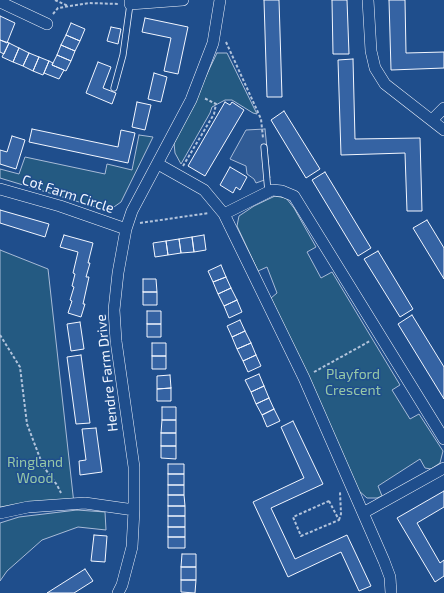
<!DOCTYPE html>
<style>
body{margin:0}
canvas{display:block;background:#1f4e8c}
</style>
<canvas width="444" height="593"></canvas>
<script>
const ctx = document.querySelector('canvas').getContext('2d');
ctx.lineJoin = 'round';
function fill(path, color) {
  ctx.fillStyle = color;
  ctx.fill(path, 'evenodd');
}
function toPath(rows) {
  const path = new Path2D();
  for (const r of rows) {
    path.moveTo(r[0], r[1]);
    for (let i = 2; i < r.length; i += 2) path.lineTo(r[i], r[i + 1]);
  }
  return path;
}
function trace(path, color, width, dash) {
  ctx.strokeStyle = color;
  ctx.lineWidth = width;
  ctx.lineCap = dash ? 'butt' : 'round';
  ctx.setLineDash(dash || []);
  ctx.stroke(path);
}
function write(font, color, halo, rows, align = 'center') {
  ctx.font = font + ' "Exo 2",sans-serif';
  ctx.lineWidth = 3;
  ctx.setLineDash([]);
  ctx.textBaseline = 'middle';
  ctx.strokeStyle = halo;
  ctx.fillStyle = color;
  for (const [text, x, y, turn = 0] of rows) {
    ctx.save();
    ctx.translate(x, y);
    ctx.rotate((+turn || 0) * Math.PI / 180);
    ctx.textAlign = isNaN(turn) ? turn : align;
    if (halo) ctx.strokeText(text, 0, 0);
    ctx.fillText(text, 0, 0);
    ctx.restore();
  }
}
const green = toPath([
 [217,53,227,53,257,114,253,113,232,100,225,100,212,107,210,113,181,164,175,153,174,143,217,53],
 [139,135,153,137,121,202,111,209,99,208,0,178,0,169,19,174,25,157,105,174,107,164,132,170,139,135],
 [275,196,286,198,294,208,316,247,307,252,321,278,332,272,400,385,392,390,410,419,419,414,443,451,440,463,431,469,425,468,420,459,378,486,382,496,377,498,367,498,358,490,271,298,277,293,267,267,258,271,237,226,239,216,254,206,275,196],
 [0,250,48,269,74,504,0,513,0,250],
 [77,510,105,512,106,530,78,527,42,540,7,571,0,581,0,523,19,517,77,510]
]);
fill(green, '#245a82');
trace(green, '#a8bbd7', 1);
const parking = toPath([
 [265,129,270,178,256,183,254,179,247,174,246,166,230,159,246,130,265,129]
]);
fill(parking, '#305b95');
trace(parking, '#a8bbd7', 1);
const building = toPath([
 [264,0,279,0,282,97,267,97,264,0],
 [332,0,347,0,349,54,333,54,332,0],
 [389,0,405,0,406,53,444,52,444,68,391,70,389,0],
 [0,16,15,23,7,43,0,40,0,16],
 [145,18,188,27,178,74,164,71,171,38,142,32,145,18],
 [71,23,85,29,80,41,66,35,71,23],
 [111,27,121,29,118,44,107,41,111,27],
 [66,35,80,41,75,51,61,45,66,35],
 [0,40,9,43,4,54,0,52,0,40],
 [9,43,19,48,13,62,2,57,9,43],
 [61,45,75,51,71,61,57,55,61,45],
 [19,48,29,53,23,66,13,62,19,48],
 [29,53,39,57,33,71,23,66,29,53],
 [57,55,71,61,66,71,52,65,57,55],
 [39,57,49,61,43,75,33,71,39,57],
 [353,59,355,139,420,138,422,211,407,211,405,153,341,155,338,60,353,59],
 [49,61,53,63,52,65,64,70,59,79,44,73,49,61],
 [98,62,111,67,103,88,116,93,112,104,86,93,98,62],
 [154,73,167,77,161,102,148,99,154,73],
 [137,102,151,105,145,130,132,127,137,102],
 [225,102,230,105,232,102,244,110,205,176,188,166,225,102],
 [284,111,320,169,306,178,271,120,284,111],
 [32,129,118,147,121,130,135,133,128,163,29,142,32,129],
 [12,136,25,140,16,169,0,164,0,150,7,152,12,136],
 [230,167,247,177,240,190,236,187,233,193,220,185,230,167],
 [325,172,371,248,358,256,312,180,325,172],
 [0,210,49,224,45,237,0,223,0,210],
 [427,220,444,248,444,279,413,228,427,220],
 [64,235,93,243,88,263,90,263,86,277,89,277,83,304,85,304,81,317,68,313,72,301,70,300,74,287,72,286,75,274,73,273,78,252,60,247,64,235],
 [204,235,206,250,194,252,192,237,204,235],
 [192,237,194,252,181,253,179,239,192,237],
 [179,239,181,253,168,255,166,241,179,239],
 [166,241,168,255,155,257,153,243,166,241],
 [378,251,413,309,400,317,364,259,378,251],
 [221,265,226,277,213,282,208,271,221,265],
 [226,277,231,288,218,294,213,282,226,277],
 [143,279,156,279,157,292,143,292,143,279],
 [231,288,237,300,224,306,218,294,231,288],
 [143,292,157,292,157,305,143,305,143,292],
 [237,300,242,312,229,318,224,306,237,300],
 [147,311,161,311,161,324,147,324,147,311],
 [412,315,444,367,444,399,398,324,412,315],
 [240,320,245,331,232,337,227,326,240,320],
 [80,322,84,349,71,351,67,324,80,322],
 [147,324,161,324,161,337,147,337,147,324],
 [245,331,251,343,237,349,232,337,245,331],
 [152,343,166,343,166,356,152,356,152,343],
 [251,343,256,355,243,361,237,349,251,343],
 [81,355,90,423,76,424,67,357,81,355],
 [256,355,261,366,248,372,243,361,256,355],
 [152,356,166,356,166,369,152,369,152,356],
 [259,374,264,386,251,392,245,380,259,374],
 [170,375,171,388,157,389,157,376,170,375],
 [264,386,269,398,256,404,251,392,264,386],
 [171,388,171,401,157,401,157,389,171,388],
 [269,398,274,409,262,415,256,404,269,398],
 [162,407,176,407,176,420,162,420,162,407],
 [274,409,280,421,267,427,262,415,274,409],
 [162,420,176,420,176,433,161,433,162,420],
 [293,421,323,484,271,508,295,559,347,535,371,586,359,591,341,552,288,577,253,502,304,478,281,427,293,421],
 [96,428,102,472,80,475,79,461,86,460,82,429,96,428],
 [161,433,176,433,176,446,161,446,161,433],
 [161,446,176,446,176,459,161,458,161,446],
 [168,464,184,464,184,474,168,474,168,464],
 [168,474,184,474,184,485,168,485,168,474],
 [168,485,184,485,184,495,168,495,168,485],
 [444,491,444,507,417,523,440,563,444,560,444,576,435,582,397,518,444,491],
 [168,495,184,495,185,506,168,506,168,495],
 [168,506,185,506,185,516,168,516,168,506],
 [168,516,185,516,185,527,168,527,168,516],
 [168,527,185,527,185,537,168,537,168,527],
 [94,535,107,536,105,562,91,561,94,535],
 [168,537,185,537,185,548,168,548,168,537],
 [182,554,196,554,196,567,181,567,182,554],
 [181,567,196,567,196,580,181,580,181,567],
 [85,569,93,581,74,593,47,593,85,569],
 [181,580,196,580,195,593,181,592,181,580]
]);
fill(building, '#3563a3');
trace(building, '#f2f6ff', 1);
const lane = toPath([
 [114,88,123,55,130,4],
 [264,147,268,192]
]);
const street = toPath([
 [130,0,130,4,183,0],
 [368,0,371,51,375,68,385,84,444,130],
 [0,2,47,24],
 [432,120,444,108],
 [158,164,204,190,224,214,304,378,384,561,390,577,391,593],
 [0,189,60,206,126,229],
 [224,214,272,190,282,191,294,196,444,439],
 [0,513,28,507,85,503,134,510],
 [363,513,444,468],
 [118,593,122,585,132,547,134,510,134,467,116,341,114,310,118,273,126,229,132,211,191,100,213,43,220,0]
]);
trace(lane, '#f2f6ff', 7);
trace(street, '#f2f6ff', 12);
trace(toPath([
 [55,0,68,6],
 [53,14,58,8,89,3,119,4],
 [226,42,261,119,263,138],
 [183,166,214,114,216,104,204,98],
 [140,223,209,213],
 [0,335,20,367,27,424,43,466,57,485,61,493],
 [314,372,370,341],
 [329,501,339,520,301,536,293,517,329,501],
 [339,520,341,514,340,492]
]), '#b3c4dc', 2, [3, 2]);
trace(lane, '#1f4e8c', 5.5);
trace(street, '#1f4e8c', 11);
write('14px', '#f2f6ff', '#1f4e8c', [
 ["Cot Farm Circle",68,194,18],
 ["Hendre Farm Drive",107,373,-96]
]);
write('14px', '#97c8a6', '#1f4e8c', [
 ["Playford",353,374],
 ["Crescent",353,390],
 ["Ringland",35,462],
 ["Wood",35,478]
]);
</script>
